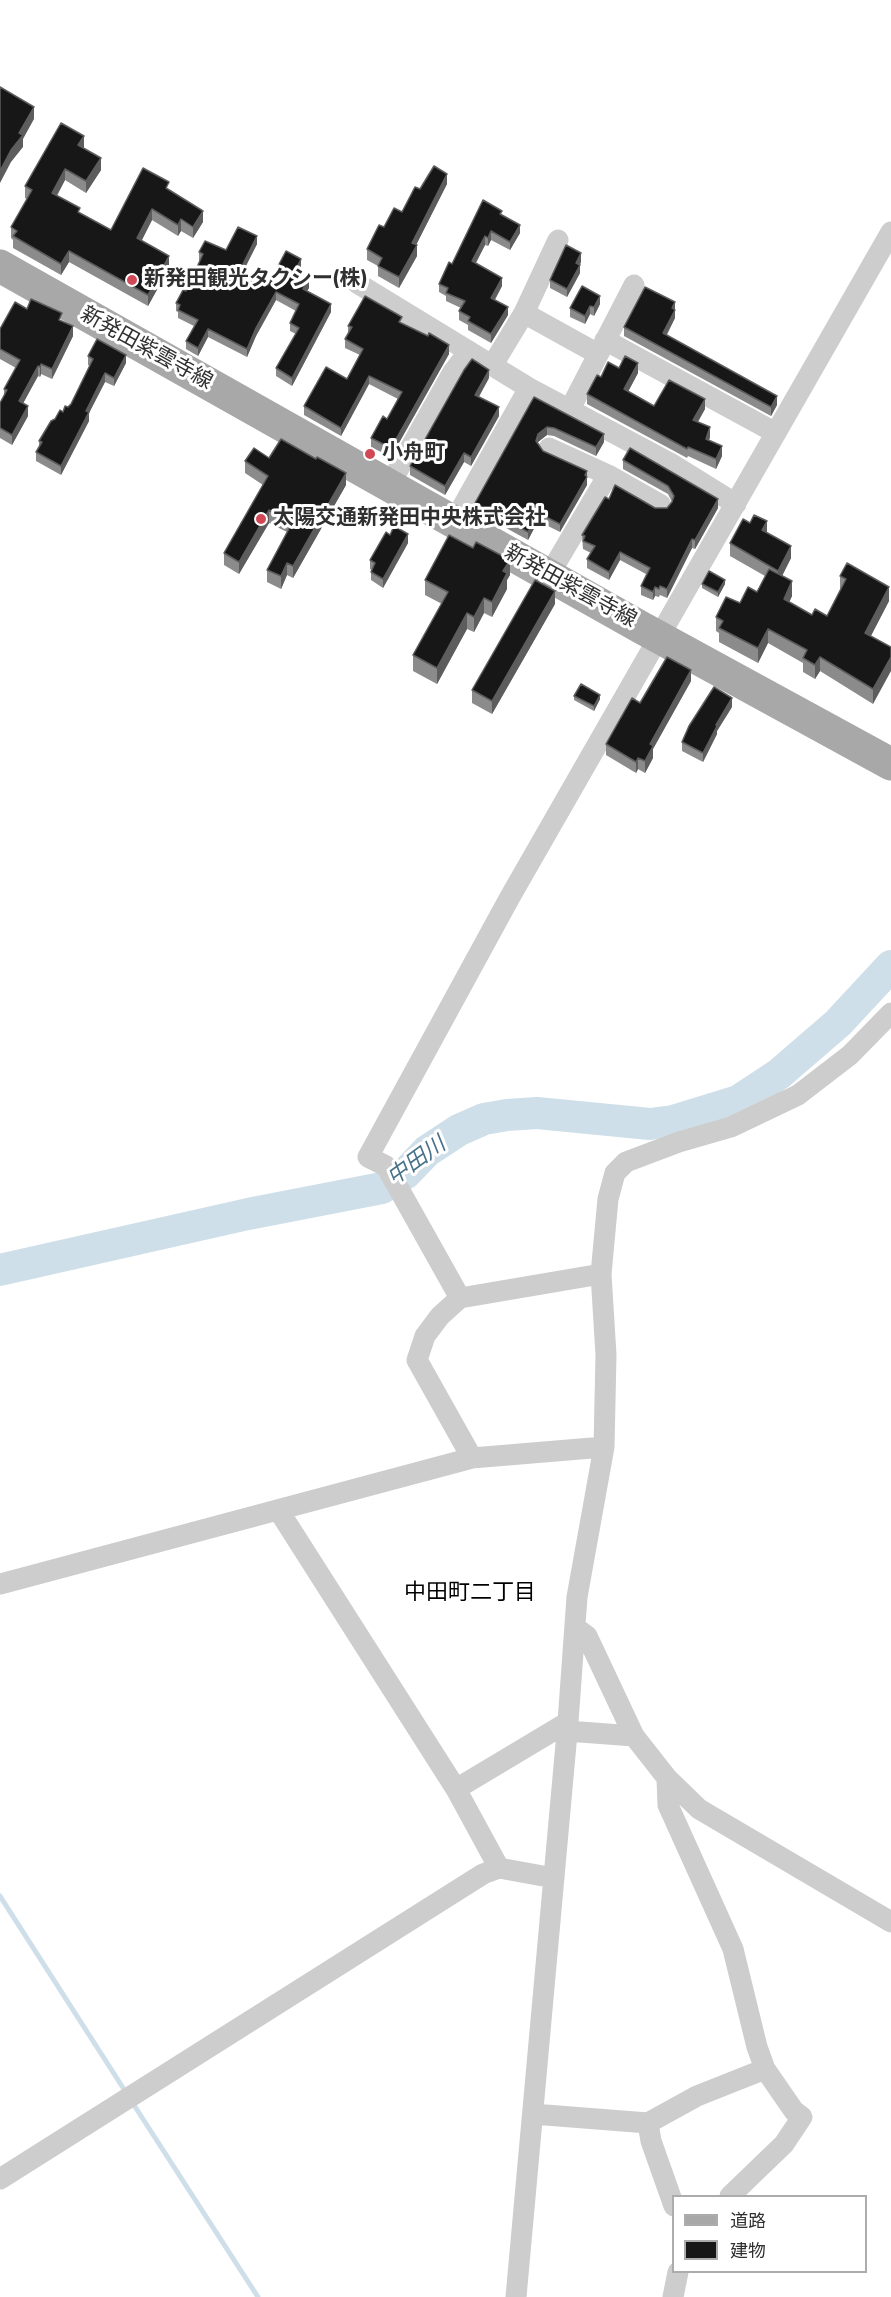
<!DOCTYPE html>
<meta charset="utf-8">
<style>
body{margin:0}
#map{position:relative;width:891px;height:2297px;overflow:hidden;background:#fff;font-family:"Titillium Web","Noto Sans JP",sans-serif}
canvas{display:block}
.legend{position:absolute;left:672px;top:2195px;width:195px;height:78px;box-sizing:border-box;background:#fff;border:2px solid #acacac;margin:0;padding:8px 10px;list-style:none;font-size:18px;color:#303030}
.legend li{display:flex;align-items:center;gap:12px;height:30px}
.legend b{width:30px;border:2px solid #acacac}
</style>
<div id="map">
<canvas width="891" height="2297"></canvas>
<ul class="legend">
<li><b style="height:8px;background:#a8a8a8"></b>道路</li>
<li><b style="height:16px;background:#171717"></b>建物</li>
</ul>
</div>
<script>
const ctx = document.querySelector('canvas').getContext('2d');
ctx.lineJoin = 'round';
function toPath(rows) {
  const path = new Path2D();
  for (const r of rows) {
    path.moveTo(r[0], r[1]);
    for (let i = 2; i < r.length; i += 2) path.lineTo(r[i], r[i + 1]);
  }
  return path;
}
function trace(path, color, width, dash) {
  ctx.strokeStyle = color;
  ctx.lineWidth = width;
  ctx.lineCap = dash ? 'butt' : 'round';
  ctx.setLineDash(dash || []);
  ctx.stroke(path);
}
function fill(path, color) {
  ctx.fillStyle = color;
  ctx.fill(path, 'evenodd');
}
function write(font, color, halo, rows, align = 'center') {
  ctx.font = font + ' "Titillium Web","Noto Sans JP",sans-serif';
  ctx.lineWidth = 6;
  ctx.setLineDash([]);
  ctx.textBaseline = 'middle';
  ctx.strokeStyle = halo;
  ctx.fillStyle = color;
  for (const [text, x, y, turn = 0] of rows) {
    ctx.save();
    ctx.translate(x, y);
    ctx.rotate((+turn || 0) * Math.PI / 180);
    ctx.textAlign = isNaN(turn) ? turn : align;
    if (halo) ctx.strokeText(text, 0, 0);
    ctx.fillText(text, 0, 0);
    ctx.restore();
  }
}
trace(toPath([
 [0,1896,127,2094],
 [132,2102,258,2297]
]), '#cedfe9', 5);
trace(toPath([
 [0,1270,248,1214,382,1188,406,1173,427,1151,459,1130,484,1119,507,1115,537,1113,650,1124,673,1121,738,1101,779,1074,838,1023,891,966]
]), '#cedfe9', 32);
trace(toPath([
 [357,283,529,388,670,463,736,504],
 [524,313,598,354],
 [605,340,776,433],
 [492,366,524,313,558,240],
 [570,409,634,285],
 [549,448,608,475,661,505],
 [389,486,453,372,469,351],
 [454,522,529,388],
 [549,575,608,475],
 [460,1298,386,1166,368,1157,510,897,891,232],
 [472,1458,417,1360,425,1336,440,1316,460,1298,601,1274],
 [279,1511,456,1789,499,1868],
 [0,1584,472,1458,604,1447],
 [576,1628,587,1636,634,1736,667,1778,699,1809,891,1922],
 [567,1731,634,1736],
 [456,1789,568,1722],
 [533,2114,648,2123,697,2096,765,2069,757,2047,733,1949,668,1805,667,1778],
 [648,2123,651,2141,674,2206],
 [0,2179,483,1874,499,1868,554,1878],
 [730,2196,784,2144,802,2117,794,2111,765,2069],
 [516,2297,568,1722,577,1597,604,1447,606,1355,601,1274,608,1199,615,1173,626,1162,679,1142,731,1127,798,1095,850,1055,891,1013],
 [673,2297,678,2272]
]), '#cdcdcd', 21);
trace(toPath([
 [0,266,642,628,891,764]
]), '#a8a8a8', 33);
fill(toPath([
 [84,147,83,148,101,170,86,193,65,180,57,196,80,213,111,230,169,190,203,222,193,238,181,231,178,236,152,220,141,241,169,268,148,306,69,262,61,275,13,248,13,240,11,238,11,227,27,199,25,198,25,186],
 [447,184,416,245,417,256,399,288,378,276,378,266,367,260,367,249,384,227,402,212,420,189],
 [502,215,520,233,510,250,491,240,488,246,485,245,476,263,502,286,495,300,508,315,491,343,468,330,468,325,459,320,459,311,461,308,446,301,446,296,439,292,439,284,452,264],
 [257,244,242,273,268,285,301,267,298,273,309,288,307,291,331,312,292,386,276,376,276,368,296,334,290,331,290,323,296,311,276,300,256,336,247,357,208,337,198,356,186,349,186,341,194,326,178,318,178,312,176,311,176,303,186,291,200,261,199,260,199,252,226,250],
 [581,262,580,265,580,273,567,297,550,288,550,280],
 [675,302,675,318,667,335,777,405,771,416,624,336,624,327],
 [600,304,594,316,590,314,585,324,570,317,570,308],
 [27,309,62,321,73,336,52,379,41,374,40,377,38,376,23,403,28,416,12,445,0,438,0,403,4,396,4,389,16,368,0,359,0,329],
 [402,324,449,354,391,457,371,447,371,438,387,419,398,399,369,384,341,436,304,415,304,406,347,379,360,355,345,348,345,339,348,334,348,326],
 [88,356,126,363,114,386,105,382,89,413,89,421,61,475,36,461,36,452,39,447,39,441,55,419,71,404,90,366,88,365],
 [619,368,638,373,628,392,654,406,705,409,698,422,710,437,709,440,722,456,716,469,688,456,687,458,587,404,587,394,601,377],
 [489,378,479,397,499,416,471,466,464,462,445,495,410,475,410,466],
 [534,397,604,442,596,456,554,436,547,435,538,442,543,451,587,471,587,485,560,532,538,521,528,540,475,511,475,503],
 [269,458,346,485,293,578,287,575,281,589,267,582,267,570,287,532,269,523,239,574,224,565,224,553,263,485,245,473,245,461],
 [623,460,718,508,695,549,692,548,667,598,660,595,659,597,655,596,653,600,641,595,641,586,646,574,620,560,609,580,587,568,587,559,591,553,583,549,582,535,609,499,655,508,667,508,672,502,668,494,623,469],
 [767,533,791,558,782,576,792,596,789,602,812,615,827,616,840,590,840,576,889,601,871,636,891,647,873,704,820,671,815,679,803,672,803,663,768,643,758,663,719,642,719,633,716,631,716,617,740,603,757,592,765,576,730,556,730,543],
 [390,535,408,543,383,588,371,580,371,572,372,570,370,569,370,560],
 [510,575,507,580,507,589,492,617,484,613,474,632,467,629,437,684,413,671,413,655,442,604,425,595,425,580],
 [702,584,725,584,718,597,702,588],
 [555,604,492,714,472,703,472,690],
 [691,681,653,749,653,758,645,773,638,769,636,773,606,755,606,744],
 [574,696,600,699,594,711,574,700],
 [732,707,717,731,717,734,703,762,682,751,682,742]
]), '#8b8b8b');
fill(toPath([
 [34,107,34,119,23,139,23,147,11,162,0,183,0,171,19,133],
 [84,136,84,147,78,156,78,145],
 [101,158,101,170,86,193,86,181],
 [65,169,65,180,52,204,52,193],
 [447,174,447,184,412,253,417,245,417,256,399,288,399,277,412,243],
 [152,209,152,220,137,250,137,238],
 [203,211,203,222,193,238,193,227],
 [181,219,181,231,178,236,178,225],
 [520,225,520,233,510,250,510,242],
 [491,231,491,240,488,246,488,238],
 [257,236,257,244,239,280,239,272],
 [485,236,485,245,472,270,472,261],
 [69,251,69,262,61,275,61,264],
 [581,253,581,262,577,270,580,265,580,273,567,297,567,289,576,263],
 [169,256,169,268,148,306,148,295],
 [301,259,301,267,295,279,295,271],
 [502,278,502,286,491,306,491,298],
 [309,279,309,288,303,297,303,289],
 [276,292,276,300,256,336,247,357,247,349,256,328],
 [600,296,600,304,594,316,594,307],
 [675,302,675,318,663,341,663,333],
 [331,304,331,312,292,386,292,378],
 [590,306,590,314,585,324,585,316],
 [508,307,508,315,491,343,491,334],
 [73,326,73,336,52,379,52,369],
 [208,329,208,337,198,356,198,348],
 [449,345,449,354,391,457,391,448],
 [126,355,126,363,114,386,114,378],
 [638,363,638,373,624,399,624,389],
 [41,364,41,374,40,377,40,367],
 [38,366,38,376,19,411,19,401],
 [489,370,489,378,475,403,475,395],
 [105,373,105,382,89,413,89,421,61,475,61,466,86,411],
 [369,376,369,384,341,436,341,428],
 [777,396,777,405,771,416,771,407],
 [705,399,705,409,693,430,693,420],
 [28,406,28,416,12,445,12,435],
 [499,407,499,416,471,466,471,457],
 [547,427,547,435,538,442,536,450,538,434],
 [710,427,710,437,706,449,706,439],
 [604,434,604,442,596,456,596,447],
 [722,446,722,456,716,469,716,459],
 [464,453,464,462,445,495,445,486],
 [587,471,587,485,560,532,560,524],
 [346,473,346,485,293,578,293,566],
 [718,499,718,508,695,549,695,540],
 [269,510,269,523,239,574,239,562],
 [538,513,538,521,528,540,528,532],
 [767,521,767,534,762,530],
 [408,534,408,543,383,588,383,579],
 [692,539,692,548,667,598,667,589],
 [791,546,791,558,778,584,778,571],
 [620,552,620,560,609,580,609,572],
 [510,560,510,575,507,580,507,589,492,617,492,602,503,571],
 [287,563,287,575,281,589,281,576],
 [725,580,725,584,718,597,718,592],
 [792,581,792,596,784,614,784,599],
 [655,587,655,596,653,600,653,592],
 [889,587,889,601,865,647,865,633],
 [555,591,555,604,492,714,492,701],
 [484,598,484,613,474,632,474,617],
 [467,613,467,629,437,684,437,668],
 [768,629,768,643,758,663,758,648],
 [820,657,820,671,815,679,815,665],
 [891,657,891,671,873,704,873,689],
 [691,670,691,681,653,749,653,758,645,773,645,761,650,744],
 [600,695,600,699,594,711,594,706],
 [732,698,732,707,717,731,717,734,703,762,703,753,716,725],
 [638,758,638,769,636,773,636,762]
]), '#5d5d5d');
const building = toPath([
 [0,87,34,107,19,133,23,135,11,150,0,171,0,87],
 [61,123,84,136,78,145,101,158,86,181,65,169,52,193,80,208,78,212,111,230,143,168,169,182,166,188,203,211,193,227,181,219,178,225,152,209,137,238,169,256,148,295,69,251,61,264,13,236,17,231,11,227,32,190,25,186,61,123],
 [434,166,447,174,412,243,417,245,399,277,378,266,382,258,367,249,379,225,384,227,394,208,402,212,415,187,420,189,434,166],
 [483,200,502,211,500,214,520,225,510,242,491,231,488,238,485,236,472,261,502,278,491,298,508,307,491,334,468,321,470,317,459,311,465,301,446,293,448,288,439,284,449,262,452,264,483,200],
 [238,227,257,236,239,272,268,285,286,251,301,259,295,271,309,279,303,289,331,304,292,378,276,368,299,328,290,323,299,304,276,292,256,328,247,349,208,329,198,348,186,341,198,320,178,310,180,305,176,303,183,290,186,291,203,254,199,252,205,241,226,250,238,227],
 [566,245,581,253,576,263,580,265,567,289,550,280,566,245],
 [582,286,600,296,594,307,590,306,585,316,570,308,582,286],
 [645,287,675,302,672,308,675,310,663,333,777,396,771,407,624,327,645,287],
 [365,296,402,317,399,322,428,336,429,333,449,345,391,448,371,438,383,416,387,419,402,392,369,376,341,428,304,406,326,367,347,379,363,349,345,339,352,327,348,326,365,296],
 [31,299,62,313,59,320,73,326,52,369,41,364,40,367,38,366,19,401,28,406,12,435,0,428,0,403,7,390,4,389,20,360,0,349,0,329,15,302,27,309,31,299],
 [97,339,126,355,114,378,105,373,86,411,89,412,61,466,36,452,42,442,39,441,51,421,55,419,60,410,63,412,65,406,68,407,71,404,93,359,88,356,97,339],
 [625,356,638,363,624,389,654,406,669,380,705,399,693,420,710,427,706,439,722,446,716,459,688,447,687,449,587,394,597,375,601,377,608,362,619,368,625,356],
 [472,359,489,370,475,395,499,407,471,457,464,453,445,486,410,466,464,370,472,359],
 [534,397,604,434,596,447,554,428,547,427,538,434,536,441,543,451,587,471,585,475,587,477,560,524,538,513,528,532,475,503,534,397],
 [281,439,316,459,317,457,346,473,293,566,287,563,281,576,267,570,292,523,269,510,239,562,224,553,268,476,245,461,254,448,269,458,281,439],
 [630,448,718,499,695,540,692,539,667,589,660,586,659,589,655,587,653,592,641,586,650,568,620,552,609,572,587,559,595,546,583,541,585,536,582,535,605,497,609,499,615,485,655,508,667,508,672,502,674,496,668,486,623,460,630,448],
 [754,515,767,521,762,530,791,546,778,571,730,543,743,519,750,523,754,515],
 [394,526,408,534,383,579,371,572,375,563,370,560,386,532,390,535,394,526],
 [449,535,473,548,476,542,510,560,503,571,507,573,492,602,484,598,474,617,467,613,437,668,413,655,448,592,425,580,449,535],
 [847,563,889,587,865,633,891,647,891,657,873,689,820,657,815,665,803,658,807,650,768,629,758,648,719,628,723,621,716,617,726,597,740,603,748,587,757,592,769,569,792,581,784,599,812,615,815,609,827,616,846,579,840,576,847,563],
 [709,571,725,580,718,592,702,584,709,571],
 [535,580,555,591,492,701,472,690,535,580],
 [667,657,691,670,650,744,653,746,645,761,638,758,636,762,606,744,632,698,640,703,667,657],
 [581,684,600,695,594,706,574,696,581,684],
 [714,687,732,698,716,725,717,726,703,753,682,742,689,726,714,687]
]);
fill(building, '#171717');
trace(building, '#5d5d5d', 1.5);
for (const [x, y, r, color] of [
 [132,280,6,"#d14856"],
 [370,454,6,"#d14856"],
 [261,519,6,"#d14856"]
]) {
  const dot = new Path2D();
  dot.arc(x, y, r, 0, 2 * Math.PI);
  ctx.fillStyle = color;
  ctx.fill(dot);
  trace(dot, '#fff', 2);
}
write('bold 21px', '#303030', '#fff', [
 ["新発田観光タクシー(株)",144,280],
 ["小舟町",382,454],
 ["太陽交通新発田中央株式会社",273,519]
], 'left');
write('21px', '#303030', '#fff', [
 ["新発田紫雲寺線",146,349,29],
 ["新発田紫雲寺線",570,587,29]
]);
write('italic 22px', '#477189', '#fff', [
 ["中田川",417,1162,-36]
]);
write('22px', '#000', '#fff', [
 ["中田町二丁目",470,1594]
]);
</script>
